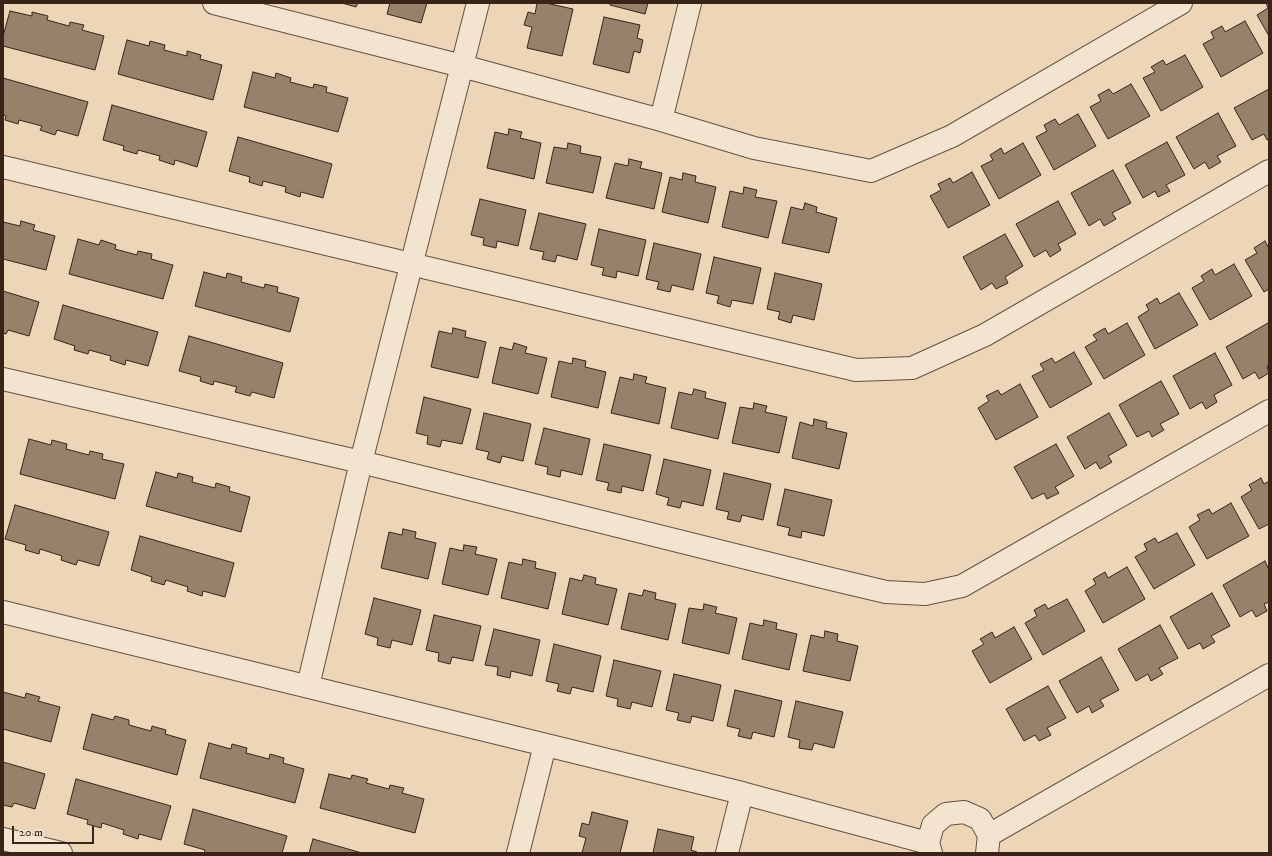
<!DOCTYPE html>
<style>
body{margin:0}
#map{position:relative;width:1272px;height:856px;overflow:hidden;background:#ecd6b7;font-family:"IM FELL DW Pica",serif}
canvas{display:block}
.frame{position:absolute;inset:0;border:4px solid #392418;pointer-events:none}
.scale{position:absolute;left:12px;top:826px;width:82px;height:18px;box-sizing:border-box;border:2px solid #392418;border-top:0;padding-left:5px;font-size:12px;line-height:14px;white-space:nowrap;color:#392418;-webkit-text-stroke:3px #f3e4d0;paint-order:stroke}
</style>
<div id="map">
<canvas width="1272" height="856"></canvas>
<div class="frame"></div>
<div class="scale">20 m</div>
</div>
<script>
const ctx = document.querySelector('canvas').getContext('2d');
ctx.lineJoin = 'round';
function fill(path, color) {
  ctx.fillStyle = color;
  ctx.fill(path, 'evenodd');
}
function toPath(rows) {
  const path = new Path2D();
  for (const r of rows) {
    path.moveTo(r[0], r[1]);
    for (let i = 2; i < r.length; i += 2) path.lineTo(r[i], r[i + 1]);
  }
  return path;
}
function trace(path, color, width, dash) {
  ctx.strokeStyle = color;
  ctx.lineWidth = width;
  ctx.lineCap = dash ? 'butt' : 'round';
  ctx.setLineDash(dash || []);
  ctx.stroke(path);
}
const building = toPath([
 [342,3,358,3,356,7,342,3],
 [390,3,427,3,421,23,387,14,390,3],
 [537,3,546,3,573,9,562,56,527,48,532,27,524,25,528,12,535,14,537,3],
 [610,3,648,3,645,14,610,5,610,3],
 [1266,3,1269,3,1269,36,1257,15,1268,8,1266,3],
 [10,11,32,16,32,12,48,16,47,20,69,26,70,22,84,25,82,30,104,36,95,70,3,46,3,36,10,11],
 [604,17,640,25,637,38,643,40,640,53,634,51,629,73,593,64,604,17],
 [1245,21,1263,53,1221,77,1203,44,1214,38,1211,32,1222,26,1225,32,1245,21],
 [127,40,149,46,150,41,165,45,164,50,187,56,187,51,201,55,200,59,222,65,213,100,118,74,127,40],
 [1185,55,1203,87,1161,111,1143,78,1155,72,1151,67,1163,60,1166,65,1185,55],
 [253,72,275,78,276,73,291,78,290,82,313,88,314,84,327,87,326,92,348,98,338,132,244,107,253,72],
 [3,78,88,102,78,136,57,130,55,135,40,130,42,126,19,120,18,124,5,120,6,116,3,115,3,78],
 [1131,84,1150,116,1108,139,1090,107,1101,101,1098,95,1109,89,1113,94,1131,84],
 [1269,89,1269,139,1267,140,1264,134,1252,140,1234,108,1269,89],
 [112,105,207,132,197,167,175,160,174,165,159,160,160,156,138,150,137,154,123,150,124,146,103,140,112,105],
 [1218,113,1236,146,1217,156,1221,162,1209,169,1205,162,1194,169,1176,137,1218,113],
 [1078,114,1096,146,1054,170,1036,137,1047,131,1044,125,1055,119,1059,125,1078,114],
 [509,129,522,132,520,138,541,143,534,179,487,168,495,132,508,135,509,129],
 [238,137,332,164,323,198,301,192,300,197,285,192,286,187,263,181,262,186,249,182,250,177,229,171,238,137],
 [1167,142,1185,175,1166,185,1170,191,1158,197,1155,191,1143,198,1125,165,1167,142],
 [568,143,581,146,580,153,601,157,593,193,546,183,554,147,567,149,568,143],
 [1023,143,1041,175,999,199,981,166,993,160,990,155,1001,148,1004,154,1023,143],
 [629,159,642,162,640,168,662,173,654,209,606,198,615,163,628,166,629,159],
 [1113,170,1131,203,1112,213,1116,219,1104,226,1100,219,1089,226,1071,193,1113,170],
 [972,172,990,205,948,228,930,196,941,190,938,184,950,178,953,183,972,172],
 [683,173,696,176,695,182,716,187,708,223,662,212,670,177,682,180,683,173],
 [744,187,757,190,755,197,777,201,768,238,722,227,730,191,743,194,744,187],
 [480,199,526,210,518,246,497,241,496,248,483,245,484,238,471,235,480,199],
 [1058,201,1076,234,1058,244,1061,250,1050,257,1046,250,1034,257,1016,224,1058,201],
 [805,203,817,207,816,212,837,218,829,253,782,243,791,207,803,210,805,203],
 [539,213,586,224,577,260,557,255,555,262,542,259,544,252,530,249,539,213],
 [21,221,35,225,33,230,55,236,46,270,3,259,3,222,20,226,21,221],
 [599,229,646,240,638,276,617,271,616,278,602,275,604,268,591,265,599,229],
 [1005,234,1023,266,1005,277,1008,283,996,289,992,283,981,290,963,257,1005,234],
 [78,239,99,245,101,240,116,245,115,249,137,255,138,251,152,254,151,259,173,265,163,299,69,274,78,239],
 [1265,241,1268,247,1269,246,1269,289,1264,292,1245,260,1257,253,1254,248,1265,241],
 [654,243,701,254,693,290,672,285,670,292,657,289,659,282,646,279,654,243],
 [714,257,761,268,753,304,732,300,730,307,717,303,719,296,706,293,714,257],
 [1234,264,1252,296,1210,320,1192,288,1204,281,1201,276,1212,269,1215,275,1234,264],
 [204,272,226,278,227,273,242,277,241,282,264,288,265,284,278,287,277,292,299,298,290,332,195,306,204,272],
 [775,273,822,284,814,320,793,315,791,323,778,319,780,312,767,309,775,273],
 [3,291,39,302,29,336,8,330,6,334,3,333,3,291],
 [1179,293,1198,325,1155,349,1138,317,1149,310,1146,305,1157,298,1160,304,1179,293],
 [63,305,158,332,148,366,126,360,125,365,110,360,111,356,89,350,88,354,74,350,75,346,54,339,63,305],
 [1127,323,1145,355,1104,379,1085,347,1097,340,1093,335,1105,328,1108,334,1127,323],
 [1268,323,1269,326,1269,365,1267,366,1269,373,1259,379,1255,372,1243,379,1226,347,1268,323],
 [453,328,466,331,465,337,486,342,478,378,431,367,439,331,452,334,453,328],
 [189,336,283,363,274,398,252,392,250,396,235,392,237,387,214,381,213,385,200,381,201,377,179,371,189,336],
 [514,343,527,347,525,353,547,358,538,394,492,383,500,347,512,350,514,343],
 [1074,352,1092,384,1050,408,1032,376,1044,370,1040,364,1052,358,1055,363,1074,352],
 [1215,353,1232,385,1214,395,1217,402,1206,409,1202,402,1190,409,1173,376,1215,353],
 [573,358,586,361,585,367,606,372,598,408,551,397,559,361,572,364,573,358],
 [634,374,647,377,645,383,666,388,659,424,611,413,620,377,633,380,634,374],
 [1161,381,1179,414,1160,424,1164,430,1152,437,1149,431,1137,437,1119,405,1161,381],
 [1020,384,1038,417,996,440,978,408,989,401,986,396,998,390,1001,395,1020,384],
 [694,389,706,392,705,398,726,403,718,439,671,428,679,392,692,395,694,389],
 [424,397,471,409,462,444,442,440,440,447,427,444,428,436,416,433,424,397],
 [754,403,767,406,765,412,787,417,779,453,732,443,740,407,753,409,754,403],
 [484,413,531,424,523,461,502,456,500,463,487,459,489,452,476,449,484,413],
 [1109,413,1127,445,1108,456,1112,462,1100,469,1096,462,1085,469,1067,437,1109,413],
 [814,419,827,422,826,428,847,433,839,469,792,458,800,422,813,426,814,419],
 [544,428,590,439,582,475,561,470,560,477,547,474,548,467,535,464,544,428],
 [29,439,51,445,52,440,67,444,66,449,89,455,90,451,103,454,102,459,124,464,115,499,20,474,29,439],
 [604,444,651,455,643,491,622,486,621,493,607,490,609,483,596,480,604,444],
 [1056,444,1074,476,1055,487,1059,493,1047,499,1044,493,1032,499,1014,467,1056,444],
 [664,459,711,470,703,506,682,501,680,508,667,505,669,498,656,494,664,459],
 [156,472,177,478,178,473,193,477,192,482,215,488,216,483,230,487,229,491,250,497,241,532,146,506,156,472],
 [724,473,771,484,763,520,742,515,740,522,727,519,729,512,716,509,724,473],
 [1261,478,1264,484,1269,481,1269,524,1259,529,1241,497,1252,490,1249,485,1261,478],
 [785,489,832,500,824,536,802,531,801,538,788,535,790,528,777,525,785,489],
 [1231,503,1249,536,1207,559,1189,527,1200,520,1197,515,1209,509,1212,514,1231,503],
 [15,505,109,532,99,566,78,560,76,565,61,560,62,556,40,549,39,554,25,550,26,545,5,539,15,505],
 [403,529,416,532,415,538,436,543,428,579,381,568,389,532,402,535,403,529],
 [1177,533,1195,565,1154,589,1135,557,1147,550,1144,544,1155,538,1158,543,1177,533],
 [140,536,234,563,225,597,203,591,202,596,187,591,188,587,166,580,164,585,151,581,152,577,131,570,140,536],
 [464,545,477,547,475,554,497,559,488,595,442,584,450,548,463,551,464,545],
 [523,559,536,562,535,568,556,573,548,609,501,598,509,562,522,565,523,559],
 [1265,561,1269,570,1269,602,1264,604,1267,611,1256,617,1252,610,1240,617,1223,585,1265,561],
 [1127,567,1145,599,1103,623,1085,591,1096,584,1093,579,1105,572,1108,578,1127,567],
 [584,575,596,578,595,584,617,589,608,625,562,614,570,578,582,581,584,575],
 [644,590,656,593,655,599,676,604,668,640,621,629,629,593,642,596,644,590],
 [1212,593,1230,626,1211,636,1215,642,1203,649,1200,643,1188,649,1170,617,1212,593],
 [374,598,421,610,412,645,392,640,390,648,377,645,378,638,365,634,374,598],
 [1067,599,1085,631,1043,655,1025,623,1037,616,1034,610,1045,604,1048,609,1067,599],
 [704,604,717,607,715,613,737,618,729,654,682,643,689,608,703,610,704,604],
 [434,615,481,626,473,661,452,657,450,664,438,661,439,653,426,650,434,615],
 [764,620,777,623,776,629,797,634,789,670,742,659,750,623,763,626,764,620],
 [1160,625,1178,658,1159,668,1163,674,1151,681,1148,674,1136,681,1118,649,1160,625],
 [1014,627,1032,659,990,683,972,651,984,644,980,639,992,632,995,638,1014,627],
 [494,629,540,640,532,676,511,671,510,678,497,675,498,667,485,665,494,629],
 [825,631,838,634,837,641,858,646,850,681,803,671,811,635,824,638,825,631],
 [554,644,601,656,593,692,572,687,570,694,557,691,559,684,546,681,554,644],
 [1101,657,1119,690,1100,700,1104,706,1092,713,1089,706,1077,713,1059,681,1101,657],
 [614,660,661,671,652,707,632,702,630,709,617,706,618,699,606,696,614,660],
 [674,674,721,685,713,721,692,716,690,723,677,720,679,713,666,710,674,674],
 [1048,686,1066,718,1047,728,1051,735,1039,741,1035,735,1024,741,1006,709,1048,686],
 [735,690,782,701,774,737,753,732,751,739,738,736,740,729,727,726,735,690],
 [3,692,25,698,26,693,40,697,38,701,60,707,51,742,3,729,3,692],
 [796,701,843,712,834,748,814,743,812,750,799,748,800,740,788,737,796,701],
 [92,714,113,720,115,716,129,720,129,725,151,731,152,726,166,730,165,734,186,740,177,775,83,749,92,714],
 [209,743,231,749,232,744,247,748,246,753,269,759,270,754,284,758,283,763,304,769,295,803,200,778,209,743],
 [3,762,45,774,35,809,14,803,12,807,3,805,3,762],
 [329,774,351,779,352,775,368,779,366,783,389,789,390,785,404,788,402,793,424,799,415,833,320,808,329,774],
 [76,779,171,806,161,840,139,834,138,839,123,834,124,830,102,823,101,828,87,824,88,820,67,814,76,779],
 [193,809,287,836,282,853,204,853,205,850,184,844,193,809],
 [592,812,628,821,620,853,582,853,586,838,579,836,582,823,589,825,592,812],
 [658,829,694,837,691,850,697,852,697,853,653,853,658,829],
 [313,839,362,853,309,853,313,839]
]);
fill(building, '#96816b');
trace(building, '#392418', 1);
const minor = toPath([
 [214,3,462,66,661,120,754,148,871,171,952,136,1181,3],
 [661,120,690,3],
 [3,167,856,370,912,368,985,335,1269,171],
 [3,379,361,462,827,578,886,592,925,594,962,586,1269,411],
 [3,612,742,793,928,843],
 [308,686,361,462,478,3],
 [989,835,1269,675],
 [3,839,61,853],
 [518,853,545,745],
 [727,853,742,793],
 [931,853,928,843,933,825,946,814,964,812,980,819,989,835,987,853]
]);
trace(minor, '#665040', 24);
trace(minor, '#f3e4d0', 22);
</script>
